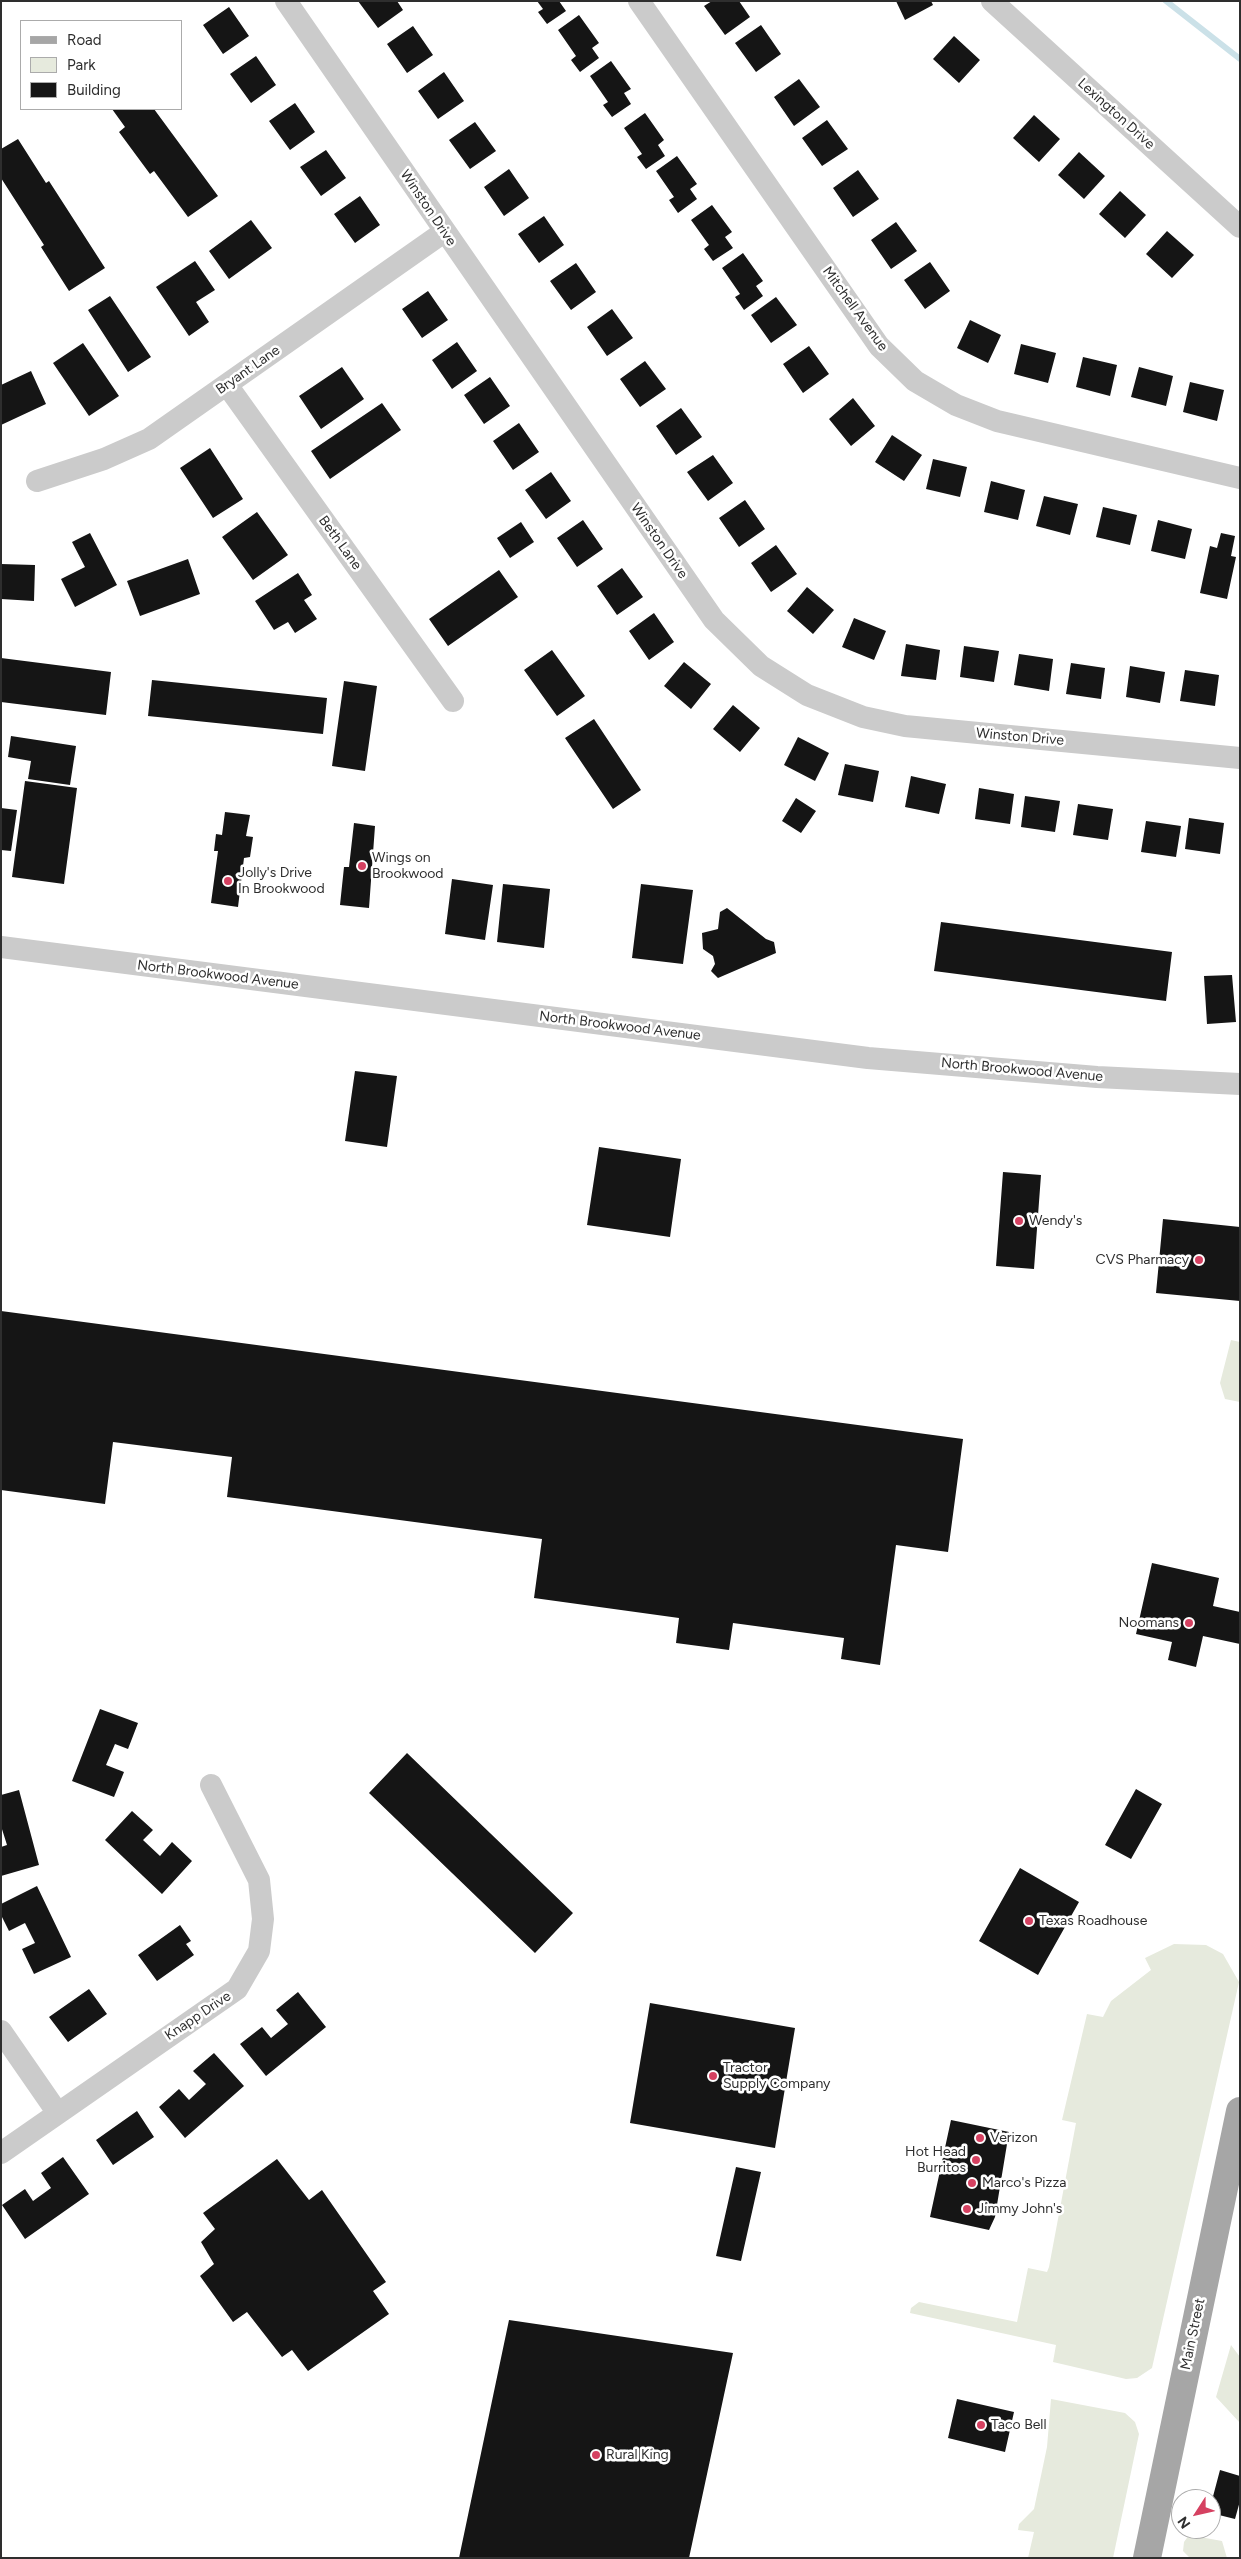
<!DOCTYPE html>
<style>
body{margin:0}
#map{position:relative;width:1241px;height:2559px;overflow:hidden;background:#fff;font-family:Figtree,sans-serif}
canvas{display:block}
.frame{position:absolute;inset:0;border:2px solid #2e2e2e;pointer-events:none}
.legend{position:absolute;left:20px;top:20px;width:162px;height:90px;box-sizing:border-box;background:#fff;border:1px solid #ababab;margin:0;padding:6px 9px;list-style:none;font-size:15px;color:#2e2e2e}
.legend li{display:flex;align-items:center;gap:10px;height:25px}
.legend b{width:25px;border:1px solid #ababab}
.north{position:absolute;left:1171px;top:2489px;width:50px;height:50px;box-sizing:border-box;background:#fff;border:1px solid #ababab;border-radius:50%;rotate:235deg;font-size:14px;font-weight:700;line-height:20px;text-align:center;color:#2e2e2e}
.north::after{content:'';display:block;margin:auto;width:18px;height:22px;background:#d54161;clip-path:polygon(50% 0,100% 100%,50% 72%,0 100%)}
</style>
<div id="map">
<canvas width="1241" height="2559"></canvas>
<div class="frame"></div>
<ul class="legend">
<li><b style="height:6px;background:#a6a6a6"></b>Road</li>
<li><b style="height:14px;background:#e6eadd"></b>Park</li>
<li><b style="height:14px;background:#151515"></b>Building</li>
</ul>
<div class="north">N</div>
</div>
<script>
const ctx = document.querySelector('canvas').getContext('2d');
ctx.lineJoin = 'round';
function fill(path, color) {
  ctx.fillStyle = color;
  ctx.fill(path, 'evenodd');
}
function toPath(rows) {
  const path = new Path2D();
  for (const r of rows) {
    path.moveTo(r[0], r[1]);
    for (let i = 2; i < r.length; i += 2) path.lineTo(r[i], r[i + 1]);
  }
  return path;
}
function trace(path, color, width, dash) {
  ctx.strokeStyle = color;
  ctx.lineWidth = width;
  ctx.lineCap = dash ? 'butt' : 'round';
  ctx.setLineDash(dash || []);
  ctx.stroke(path);
}
function write(font, color, halo, rows, align = 'center') {
  ctx.font = font + ' Figtree,sans-serif';
  ctx.lineWidth = 5;
  ctx.setLineDash([]);
  ctx.textBaseline = 'middle';
  ctx.strokeStyle = halo;
  ctx.fillStyle = color;
  for (const [text, x, y, turn = 0] of rows) {
    ctx.save();
    ctx.translate(x, y);
    ctx.rotate((+turn || 0) * Math.PI / 180);
    ctx.textAlign = isNaN(turn) ? turn : align;
    if (halo) ctx.strokeText(text, 0, 0);
    ctx.fillText(text, 0, 0);
    ctx.restore();
  }
}
fill(toPath([
 [1231,1340,1240,1342,1240,1402,1225,1399,1220,1383],
 [1174,1944,1206,1945,1223,1954,1239,1982,1152,2368,1137,2378,1126,2379,1053,2362,1056,2345,910,2313,911,2308,919,2302,1017,2322,1028,2268,1047,2272,1049,2267,1076,2123,1062,2120,1087,2014,1103,2017,1111,2001,1151,1970,1145,1958],
 [1231,2345,1240,2357,1240,2423,1216,2397],
 [1051,2399,1125,2413,1135,2422,1139,2434,1113,2558,1028,2558,1034,2532,1018,2530,1019,2524,1034,2509,1047,2447],
 [1189,2535,1222,2541,1227,2558,1190,2558,1183,2551,1184,2542]
]), '#e6eadd');
trace(toPath([
 [1166,1,1240,59]
]), '#cbe1e8', 6);
fill(toPath([
 [358,1,397,1,403,10,378,28],
 [537,1,559,1,566,11,547,24,538,12,543,9],
 [712,1,739,1,750,17,725,35,704,6],
 [896,1,931,1,933,5,905,20],
 [229,7,249,36,223,54,203,25],
 [579,15,599,43,592,48,599,58,580,72,571,60,576,56,558,30],
 [761,25,781,54,756,72,735,43],
 [413,26,433,55,407,73,387,44],
 [954,36,980,60,959,83,933,59],
 [256,56,276,85,251,103,230,74],
 [611,61,631,89,624,93,631,104,612,117,603,105,608,102,590,76],
 [444,72,464,101,438,119,418,91],
 [799,79,820,107,794,126,774,97],
 [295,103,315,132,290,150,269,121],
 [112,109,154,109,218,196,188,217,154,171,150,174,119,132,125,127],
 [645,113,664,140,658,145,665,156,646,169,637,157,642,154,624,128],
 [1034,115,1060,139,1039,162,1013,138],
 [827,120,848,149,822,166,802,138],
 [475,122,496,151,470,169,449,140],
 [18,139,46,183,49,181,105,268,69,291,41,247,44,245,1,178,1,149],
 [326,150,346,178,321,196,300,167],
 [1079,152,1105,176,1084,199,1058,175],
 [677,156,697,184,690,189,697,199,678,213,669,200,674,197,656,171],
 [509,169,529,198,504,216,484,187],
 [858,170,879,199,853,217,833,188],
 [1120,191,1146,215,1125,238,1099,214],
 [360,196,380,225,355,243,334,214],
 [712,205,732,232,725,237,733,248,713,261,704,249,709,245,691,220],
 [544,216,564,245,539,263,518,234],
 [251,220,272,248,229,279,209,251],
 [896,222,917,251,891,269,871,240],
 [1167,231,1194,255,1172,278,1146,254],
 [743,253,763,281,756,286,763,296,744,310,735,297,740,294,722,268],
 [195,261,215,290,196,302,209,322,189,336,156,287],
 [930,262,950,291,925,309,904,280],
 [576,263,596,292,571,310,550,281],
 [428,291,448,320,422,338,402,309],
 [110,296,151,357,128,372,88,310],
 [776,297,797,325,771,343,751,315],
 [612,309,633,338,607,356,587,327],
 [970,320,1001,335,988,363,957,348],
 [457,342,477,371,452,389,432,360],
 [83,343,119,396,89,416,53,363],
 [1021,344,1056,353,1048,383,1014,374],
 [809,346,829,374,803,393,783,364],
 [1083,357,1117,365,1110,396,1076,387],
 [645,361,666,389,640,407,620,379],
 [342,367,364,399,321,429,299,396],
 [1139,367,1173,376,1166,406,1131,397],
 [31,371,46,404,1,425,1,385],
 [490,377,510,406,484,424,464,395],
 [1190,382,1224,390,1217,421,1183,412],
 [853,398,875,426,851,446,829,419],
 [382,403,401,430,330,479,311,451],
 [681,408,702,437,676,455,656,426],
 [519,423,539,452,513,470,493,441],
 [892,435,922,455,904,481,875,462],
 [210,448,243,499,213,518,180,468],
 [713,455,733,483,708,501,687,472],
 [933,459,967,467,960,497,926,489],
 [551,472,571,501,546,519,525,490],
 [991,481,1025,490,1018,520,984,512],
 [1044,496,1078,504,1070,535,1036,526],
 [745,500,765,529,739,547,719,518],
 [1103,507,1137,515,1130,545,1096,537],
 [257,512,288,555,253,580,222,537],
 [583,520,603,549,577,567,557,538],
 [1158,520,1192,529,1185,559,1151,551],
 [521,522,534,542,510,558,497,538],
 [90,533,117,585,75,607,61,579,85,567,72,542],
 [1221,533,1235,536,1231,556,1236,557,1227,599,1200,593,1210,546,1217,548],
 [776,545,797,574,771,592,751,563],
 [188,559,200,594,140,616,127,581],
 [1,564,35,565,34,601,1,599],
 [622,568,643,597,617,615,597,586],
 [499,570,518,597,448,646,429,619],
 [298,573,312,595,304,600,317,619,295,633,288,622,274,630,255,601],
 [807,587,834,610,813,634,787,611],
 [654,613,674,642,649,660,629,631],
 [854,618,886,631,874,660,842,647],
 [906,644,940,650,936,680,901,676],
 [964,646,999,651,994,682,960,677],
 [552,650,585,696,557,716,524,670],
 [1019,654,1053,659,1049,691,1014,685],
 [1,658,111,672,106,715,1,702],
 [684,662,711,684,691,709,664,686],
 [1071,663,1105,668,1101,699,1066,694],
 [1130,666,1165,672,1160,703,1126,697],
 [1185,670,1219,675,1215,706,1180,701],
 [152,680,327,698,323,734,148,716],
 [344,681,377,686,365,771,332,766],
 [733,705,760,728,740,752,713,729],
 [594,719,641,790,613,809,565,738],
 [11,736,76,746,70,785,28,779,31,761,8,757],
 [798,737,829,753,815,781,784,765],
 [845,764,879,771,873,802,838,795],
 [911,776,946,784,939,814,905,807],
 [25,781,77,788,64,884,12,877],
 [979,788,1014,794,1010,824,975,819],
 [1025,796,1060,801,1055,832,1021,827],
 [796,798,816,811,801,833,782,821],
 [1078,804,1113,809,1108,840,1073,835],
 [1,808,17,810,11,851,1,850],
 [225,812,250,815,246,836,253,837,250,857,244,858,238,907,211,903,218,851,214,851,216,834,222,835],
 [1189,818,1224,823,1220,854,1185,849],
 [1146,821,1181,826,1176,857,1141,852],
 [354,823,375,826,369,908,340,905,344,867,349,867],
 [452,879,493,885,485,940,445,934],
 [503,884,550,889,544,948,497,942],
 [641,884,693,890,683,964,632,958],
 [727,908,766,939,774,942,776,953,718,978,711,971,715,964,713,956,703,949,702,933,718,929,720,912],
 [941,922,1172,952,1166,1001,934,971],
 [1232,975,1236,1022,1207,1024,1204,976],
 [355,1071,397,1076,387,1147,345,1141],
 [599,1147,681,1159,670,1237,587,1225],
 [1003,1172,1041,1175,1034,1269,996,1266],
 [1163,1219,1240,1227,1240,1301,1156,1293],
 [1,1311,963,1439,948,1552,896,1545,880,1665,841,1659,844,1638,733,1623,729,1650,676,1643,679,1618,534,1598,542,1539,227,1497,232,1457,113,1442,105,1504,1,1490],
 [1152,1563,1219,1578,1213,1606,1240,1612,1240,1644,1203,1636,1196,1667,1168,1660,1172,1642,1136,1634],
 [100,1709,138,1723,128,1749,115,1744,106,1765,124,1772,114,1797,72,1781],
 [407,1753,573,1913,535,1953,369,1793],
 [1136,1789,1162,1804,1131,1859,1105,1845],
 [19,1790,39,1865,1,1876,1,1847,7,1845,1,1826,1,1795],
 [132,1811,153,1830,143,1840,160,1856,172,1842,192,1861,162,1894,105,1840],
 [1020,1868,1079,1902,1038,1975,979,1941],
 [37,1886,71,1957,34,1974,22,1949,35,1943,25,1923,9,1931,1,1915,1,1904],
 [180,1925,191,1941,186,1944,194,1955,157,1981,138,1955],
 [89,1989,107,2014,68,2042,49,2017],
 [298,1992,326,2027,266,2076,240,2044,262,2027,271,2038,288,2024,276,2010],
 [650,2003,795,2028,775,2148,630,2123],
 [214,2053,244,2086,185,2138,159,2107,179,2089,189,2100,206,2084,193,2071],
 [137,2111,154,2137,113,2165,96,2140],
 [951,2120,1009,2132,995,2217,989,2230,930,2217],
 [63,2157,89,2194,25,2239,2,2205,25,2189,33,2201,51,2188,41,2173],
 [277,2159,309,2200,322,2190,386,2282,373,2291,389,2314,308,2371,292,2350,282,2357,247,2312,233,2322,200,2276,214,2264,201,2242,215,2229,203,2213],
 [736,2167,761,2172,741,2261,716,2256],
 [509,2320,733,2353,689,2558,459,2558],
 [957,2399,1014,2412,1005,2452,948,2438],
 [1220,2470,1240,2476,1240,2501,1235,2519,1211,2513,1211,2504]
]), '#151515');
trace(toPath([
 [286,1,714,620,761,666,807,695,863,717,905,726,1240,758],
 [639,1,879,346,915,381,956,405,997,421,1240,478],
 [992,1,1240,227],
 [227,385,453,701],
 [37,481,104,459,149,439,444,232],
 [1,947,868,1058,1097,1077,1240,1084],
 [1,2031,57,2112],
 [1,2153,237,1989,259,1951,263,1919,259,1880,211,1785]
]), '#cbcbcb', 22);
trace(toPath([
 [1147,2558,1240,2111]
]), '#a6a6a6', 28);
for (const [x, y, r, color] of [
 [362,866,5,"#d54161"],
 [228,881,5,"#d54161"],
 [1019,1221,5,"#d54161"],
 [1199,1260,5,"#d54161"],
 [1189,1623,5,"#d54161"],
 [1029,1921,5,"#d54161"],
 [713,2076,5,"#d54161"],
 [980,2138,5,"#d54161"],
 [976,2160,5,"#d54161"],
 [972,2183,5,"#d54161"],
 [967,2209,5,"#d54161"],
 [981,2425,5,"#d54161"],
 [596,2455,5,"#d54161"]
]) {
  const dot = new Path2D();
  dot.arc(x, y, r, 0, 2 * Math.PI);
  ctx.fillStyle = color;
  ctx.fill(dot);
  trace(dot, '#fff', 2);
}
write('14px', '#2e2e2e', '#fff', [
 ["Lexington Drive",1116,114,42],
 ["Winston Drive",428,208,56],
 ["Mitchell Avenue",855,309,54],
 ["Bryant Lane",248,370,-35],
 ["Winston Drive",659,541,55],
 ["Beth Lane",340,543,54],
 ["Winston Drive",1020,737,5],
 ["North Brookwood Avenue",218,975,7],
 ["North Brookwood Avenue",620,1026,7],
 ["North Brookwood Avenue",1022,1070,5],
 ["Knapp Drive",198,2016,-34],
 ["Main Street",1193,2334,-78]
]);
write('14px', '#2e2e2e', '#fff', [
 ["Wings on",372,858],
 ["Brookwood",372,874],
 ["Jolly's Drive",238,873],
 ["In Brookwood",238,889],
 ["Wendy's",1029,1221],
 ["CVS Pharmacy",1189,1260,"right"],
 ["Noomans",1179,1623,"right"],
 ["Texas Roadhouse",1039,1921],
 ["Tractor",723,2068],
 ["Supply Company",723,2084],
 ["Verizon",990,2138],
 ["Hot Head",966,2152,"right"],
 ["Burritos",966,2168,"right"],
 ["Marco's Pizza",982,2183],
 ["Jimmy John's",977,2209],
 ["Taco Bell",991,2425],
 ["Rural King",606,2455]
], 'left');
</script>
